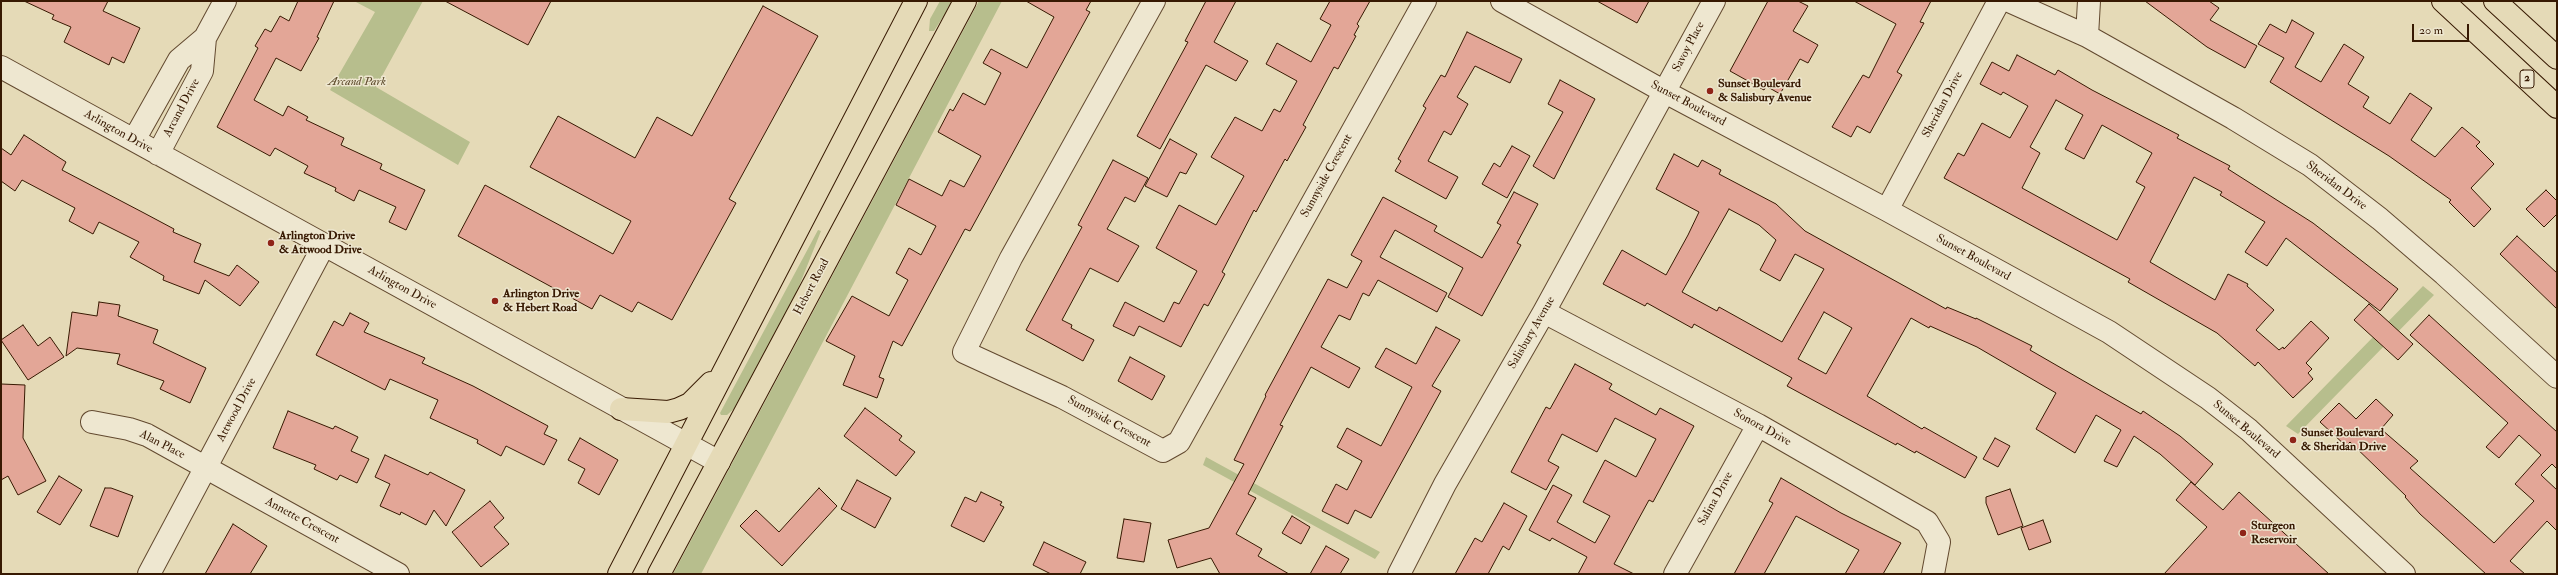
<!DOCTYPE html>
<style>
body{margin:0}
#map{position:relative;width:2558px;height:575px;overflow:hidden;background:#e5dab7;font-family:"IM FELL Double Pica",serif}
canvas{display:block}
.frame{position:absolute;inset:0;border:2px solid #371902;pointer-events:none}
.scale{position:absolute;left:2412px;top:24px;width:57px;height:18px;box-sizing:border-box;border:2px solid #371902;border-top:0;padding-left:5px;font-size:12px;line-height:14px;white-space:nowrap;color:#371902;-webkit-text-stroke:3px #eee7d0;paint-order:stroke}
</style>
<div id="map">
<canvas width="2558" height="575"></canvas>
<div class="frame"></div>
<div class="scale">20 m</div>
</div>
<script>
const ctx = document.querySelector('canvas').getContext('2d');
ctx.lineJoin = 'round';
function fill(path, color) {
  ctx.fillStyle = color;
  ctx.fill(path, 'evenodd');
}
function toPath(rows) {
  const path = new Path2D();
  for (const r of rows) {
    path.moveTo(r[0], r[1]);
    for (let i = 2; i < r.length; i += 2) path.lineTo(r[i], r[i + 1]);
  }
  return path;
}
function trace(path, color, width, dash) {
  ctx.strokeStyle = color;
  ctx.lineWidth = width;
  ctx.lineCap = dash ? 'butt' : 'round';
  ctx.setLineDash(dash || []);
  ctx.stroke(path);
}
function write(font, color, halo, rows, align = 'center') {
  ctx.font = font + ' "IM FELL Double Pica",serif';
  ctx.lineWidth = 3;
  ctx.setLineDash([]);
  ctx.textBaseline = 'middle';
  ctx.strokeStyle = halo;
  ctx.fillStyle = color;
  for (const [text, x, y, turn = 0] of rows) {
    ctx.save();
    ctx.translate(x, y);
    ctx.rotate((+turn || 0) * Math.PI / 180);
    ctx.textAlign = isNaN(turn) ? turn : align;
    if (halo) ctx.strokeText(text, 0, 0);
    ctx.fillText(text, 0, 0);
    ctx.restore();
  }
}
fill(toPath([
 [354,1,423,1,376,87,470,142,458,165,330,90,375,12],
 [940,1,953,1,934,31,929,31,930,19],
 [979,1,1002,1,701,574,673,574],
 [818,230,821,231,786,319,737,406,727,415,721,415,720,413],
 [2423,286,2434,295,2298,434,2286,426],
 [1206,457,1380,552,1375,559,1203,465]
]), '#b7be8d');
const building = toPath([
 [24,1,108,1,103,11,140,28,124,63,112,57,109,65,64,42,71,27,52,19,54,15,24,1],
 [298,1,334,1,317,37,319,38,301,71,276,58,254,100,283,116,288,106,308,117,306,120,344,138,341,145,382,164,380,169,425,190,406,230,389,222,396,207,359,190,354,201,335,191,336,188,304,173,308,166,275,148,270,156,217,127,258,48,255,46,265,29,271,32,280,16,289,21,298,1],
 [445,1,551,1,528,45,445,1],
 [1026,1,1091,1,1086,10,1090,12,970,231,965,229,902,346,893,341,879,377,884,379,877,398,843,385,855,356,826,341,852,296,889,316,908,280,896,273,909,248,921,255,936,226,896,205,909,179,942,196,950,180,964,187,981,156,938,132,950,109,953,111,963,93,985,105,1001,73,983,63,991,49,1027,68,1054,17,1026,1],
 [1206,1,1236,1,1214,42,1248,61,1236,81,1206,65,1160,149,1137,136,1188,42,1185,41,1206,1],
 [1330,1,1370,1,1357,24,1359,26,1354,35,1356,36,1338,69,1334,67,1303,125,1306,127,1287,161,1285,159,1256,212,1254,210,1222,272,1225,274,1208,306,1204,304,1181,347,1139,326,1134,336,1113,326,1125,302,1164,322,1174,302,1179,304,1197,271,1156,248,1179,205,1216,225,1244,176,1211,157,1235,117,1262,131,1274,109,1280,112,1297,81,1266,64,1277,43,1311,62,1331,25,1320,19,1330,1],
 [1597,1,1649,1,1637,23,1597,1],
 [1768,1,1798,1,1808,6,1793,31,1818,45,1808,63,1800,59,1780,94,1766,86,1764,90,1730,71,1768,1],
 [1854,1,1931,1,1920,22,1924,23,1897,72,1902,75,1870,133,1857,126,1851,137,1832,127,1863,75,1869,78,1896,24,1854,1],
 [2145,1,2209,1,2219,8,2210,20,2257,46,2245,68,2207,47,2145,1],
 [763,6,818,36,729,199,736,203,672,320,638,302,632,312,600,295,592,309,458,236,485,185,613,254,631,221,530,167,558,116,635,158,657,117,692,136,763,6],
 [2292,20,2314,33,2295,67,2321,82,2344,44,2364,57,2348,84,2369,97,2363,107,2390,124,2410,93,2432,108,2411,140,2435,157,2462,127,2480,142,2476,146,2494,164,2471,188,2491,209,2474,227,2449,202,2451,200,2389,156,2270,82,2284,58,2258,44,2270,24,2286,33,2292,20],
 [1467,32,1522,59,1510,83,1475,66,1457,97,1468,104,1451,135,1444,131,1428,161,1458,177,1446,199,1395,171,1401,161,1398,159,1426,108,1423,106,1441,75,1445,77,1467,32],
 [2017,55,2055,75,2058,70,2092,90,2179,135,2177,138,2230,166,2228,169,2313,223,2398,289,2380,311,2286,238,2267,266,2245,252,2265,222,2220,195,2222,192,2194,177,2150,262,2215,300,2228,274,2248,284,2247,286,2274,310,2256,330,2279,350,2283,347,2284,349,2311,321,2329,338,2306,363,2312,369,2308,373,2313,379,2293,398,2258,362,2255,366,2217,333,2128,282,2130,279,1944,178,1958,153,1964,156,1982,123,2010,138,2028,106,2003,92,2001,95,1980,84,1992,62,2009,71,2017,55],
 [2056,100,2083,115,2065,149,2084,159,2102,125,2152,153,2136,182,2145,187,2117,240,2022,188,2040,153,2030,147,2056,100],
 [1560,80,1595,99,1554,179,1533,166,1563,112,1548,104,1560,80],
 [24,135,66,162,62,170,144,213,174,229,173,232,201,244,194,262,229,276,237,265,259,282,240,306,205,280,199,294,163,280,164,276,130,257,139,242,99,222,93,234,69,221,75,208,22,180,15,191,1,181,1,148,11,155,24,135],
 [1170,139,1197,154,1186,174,1180,172,1167,197,1145,186,1170,139],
 [1512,146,1530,156,1507,198,1482,184,1494,163,1500,167,1512,146],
 [1674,154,1698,167,1702,160,1721,170,1719,174,1776,204,1805,231,1946,309,1947,307,1976,319,1976,318,2032,346,2030,350,2141,414,2143,411,2180,436,2213,464,2195,485,2160,454,2134,436,2117,467,2104,461,2121,430,2096,415,2075,453,2036,429,2056,393,1977,347,1930,326,1929,328,1911,318,1867,396,1922,429,1924,427,1977,457,1965,478,1916,451,1915,453,1897,443,1896,445,1787,386,1792,378,1694,324,1692,328,1647,303,1645,306,1603,284,1622,250,1666,275,1688,235,1699,212,1656,189,1674,154],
 [1729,209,1759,225,1776,240,1760,270,1780,281,1795,254,1824,269,1782,342,1719,307,1717,311,1682,292,1729,209],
 [1824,312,1852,328,1826,374,1798,359,1824,312],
 [1113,160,1148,178,1135,202,1125,197,1107,229,1139,246,1118,282,1090,268,1062,320,1072,325,1071,328,1094,340,1083,361,1026,330,1082,227,1078,225,1113,160],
 [2546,190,2557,201,2557,214,2544,227,2526,209,2546,190],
 [1514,192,1538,204,1517,243,1521,245,1482,316,1448,297,1463,268,1395,230,1380,257,1447,293,1437,312,1378,280,1369,296,1363,293,1350,320,1339,315,1321,347,1360,368,1349,388,1311,367,1280,425,1283,426,1248,494,1256,498,1236,534,1262,549,1258,556,1289,574,1220,574,1211,558,1177,568,1168,540,1209,528,1244,464,1234,460,1266,396,1265,395,1328,279,1347,288,1362,261,1351,255,1383,197,1437,226,1434,231,1482,258,1501,225,1497,223,1514,192],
 [2517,236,2557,273,2557,309,2500,254,2517,236],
 [99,302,120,305,118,316,158,330,153,343,206,368,190,403,160,389,164,381,117,364,120,354,77,348,66,356,72,312,97,316,99,302],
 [2369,304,2413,344,2398,360,2354,320,2369,304],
 [350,313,369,323,364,332,425,358,422,363,473,386,548,426,544,434,557,440,544,465,506,446,501,456,477,443,478,440,430,418,438,400,390,379,385,390,316,355,334,321,343,326,350,313],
 [2429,315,2557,432,2557,469,2552,464,2541,475,2557,490,2557,531,2547,521,2510,561,2525,574,2486,574,2420,514,2405,497,2406,496,2350,442,2346,446,2320,422,2339,403,2356,419,2376,399,2393,415,2381,429,2418,461,2410,468,2494,543,2534,501,2515,484,2541,455,2519,435,2499,458,2486,447,2508,423,2410,335,2429,315],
 [23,325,38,346,50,337,64,357,28,380,1,340,23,325],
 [1436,327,1460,340,1432,386,1441,391,1371,518,1355,510,1348,524,1322,511,1336,484,1347,490,1362,461,1337,447,1347,428,1381,446,1412,387,1375,367,1386,348,1416,364,1436,327],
 [1130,357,1165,376,1152,400,1118,381,1130,357],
 [1575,364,1612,384,1609,389,1656,415,1660,408,1694,426,1653,502,1649,500,1614,564,1634,574,1578,574,1587,557,1552,538,1550,541,1529,530,1553,485,1572,495,1557,522,1595,543,1610,516,1583,502,1605,460,1636,477,1656,439,1615,418,1597,452,1562,434,1548,461,1559,467,1546,490,1511,472,1546,407,1550,409,1575,364],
 [1,384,25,385,23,438,46,481,18,495,8,476,1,480,1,384],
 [865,408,902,436,899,440,915,452,896,476,844,436,865,408],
 [288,411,333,429,335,426,358,437,351,451,369,459,357,483,340,475,337,480,314,469,316,465,273,448,288,411],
 [580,438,618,460,599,495,578,483,585,469,568,460,580,438],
 [1995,438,2010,446,1998,467,1983,459,1995,438],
 [385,455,428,475,430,472,465,490,446,526,434,510,426,525,401,512,400,515,380,506,390,484,375,477,385,455],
 [59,476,82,490,60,525,37,512,59,476],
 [1781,478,1841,513,1901,543,1883,574,1845,574,1859,550,1796,516,1764,574,1734,574,1773,503,1769,501,1781,478],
 [857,480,891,498,875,528,841,509,857,480],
 [2191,482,2223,510,2239,492,2329,574,2164,574,2207,527,2176,500,2191,482],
 [105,488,111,488,133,496,118,537,90,526,105,488],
 [819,488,837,506,782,566,740,526,756,510,779,532,819,488],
 [2010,489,2023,526,1998,535,1986,503,1986,497,2010,489],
 [981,492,1002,502,1000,505,1004,507,984,542,951,526,965,497,976,502,981,492],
 [490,501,504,518,494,527,509,544,481,567,452,532,490,501],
 [1504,503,1527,516,1509,550,1503,546,1488,574,1455,574,1475,538,1482,542,1504,503],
 [1292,516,1310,527,1301,544,1282,533,1292,516],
 [1124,519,1151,523,1144,562,1117,558,1124,519],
 [2043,520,2051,542,2029,550,2021,528,2043,520],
 [233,524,267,546,250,574,205,574,233,524],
 [1044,542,1086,562,1080,574,1051,574,1033,565,1044,542],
 [1326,546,1349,559,1340,574,1310,574,1326,546]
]);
fill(building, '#e3a697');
trace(building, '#371902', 1);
const minor = toPath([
 [1154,1,1011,258,964,352,1062,397,1163,451,1179,442,1425,1],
 [1502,1,1665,92,1887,210,2109,332,2208,398,2249,430,2404,574],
 [2009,1,2087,36,2233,118,2310,165,2380,219,2444,274,2557,377],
 [2087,36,2089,1],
 [1,67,719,462],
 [134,140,179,60,205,38,225,1],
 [158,154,202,71,205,38],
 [1887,210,1999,1],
 [1544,312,1758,425,1927,522,1939,542,1933,574],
 [92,422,129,429,147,435,398,574],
 [149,574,324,245],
 [1399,574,1445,484,1544,312,1714,1],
 [1675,574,1758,425]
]);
const major = toPath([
 [2443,1,2557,107],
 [2495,1,2557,58],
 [621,409,668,412,679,409,690,404,711,383],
 [619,574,916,1],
 [659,574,965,1]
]);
trace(minor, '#62492f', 24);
trace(major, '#371902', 24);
trace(minor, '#eee7d0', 22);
trace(major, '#e5dab7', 22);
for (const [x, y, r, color] of [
 [1710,91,4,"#8f2418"],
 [271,243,4,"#8f2418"],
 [495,301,4,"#8f2418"],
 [2293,440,4,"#8f2418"],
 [2243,533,4,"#8f2418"]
]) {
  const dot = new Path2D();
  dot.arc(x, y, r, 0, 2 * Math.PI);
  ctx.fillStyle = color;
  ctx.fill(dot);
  trace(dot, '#eee7d0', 1.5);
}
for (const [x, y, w] of [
 [2527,79,14]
]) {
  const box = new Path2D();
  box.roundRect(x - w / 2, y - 9, w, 18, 3);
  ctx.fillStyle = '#eee7d0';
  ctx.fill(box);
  trace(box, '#371902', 1);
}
write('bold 11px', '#371902', null, [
 ["2",2527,79]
]);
write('12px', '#371902', '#eee7d0', [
 ["Savoy Place",1689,47,-62],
 ["Sunset Boulevard",1688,104,28],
 ["Sheridan Drive",1943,105,-62],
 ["Arcand Drive",182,108,-62],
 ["Arlington Drive",118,132,29],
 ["Sunnyside Crescent",1327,176,-61],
 ["Sheridan Drive",2336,186,37],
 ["Sunset Boulevard",1973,258,29],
 ["Hebert Road",812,287,-62],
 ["Arlington Drive",402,288,29],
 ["Salisbury Avenue",1532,333,-60],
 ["Attwood Drive",237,410,-62],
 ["Sunnyside Crescent",1109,422,29],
 ["Sonora Drive",1762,428,29],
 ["Sunset Boulevard",2246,430,40],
 ["Alan Place",162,445,27],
 ["Salina Drive",1716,499,-61],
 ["Annette Crescent",302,521,29]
]);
write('italic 12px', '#5d4b2c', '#eee7d0', [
 ["Arcand Park",357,82]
]);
write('bold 12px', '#371902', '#eee7d0', [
 ["Sunset Boulevard",1718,84],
 ["& Salisbury Avenue",1718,98],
 ["Arlington Drive",279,236],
 ["& Attwood Drive",279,250],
 ["Arlington Drive",503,294],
 ["& Hebert Road",503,308],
 ["Sunset Boulevard",2301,433],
 ["& Sheridan Drive",2301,447],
 ["Sturgeon",2251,526],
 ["Reservoir",2251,540]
], 'left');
</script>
